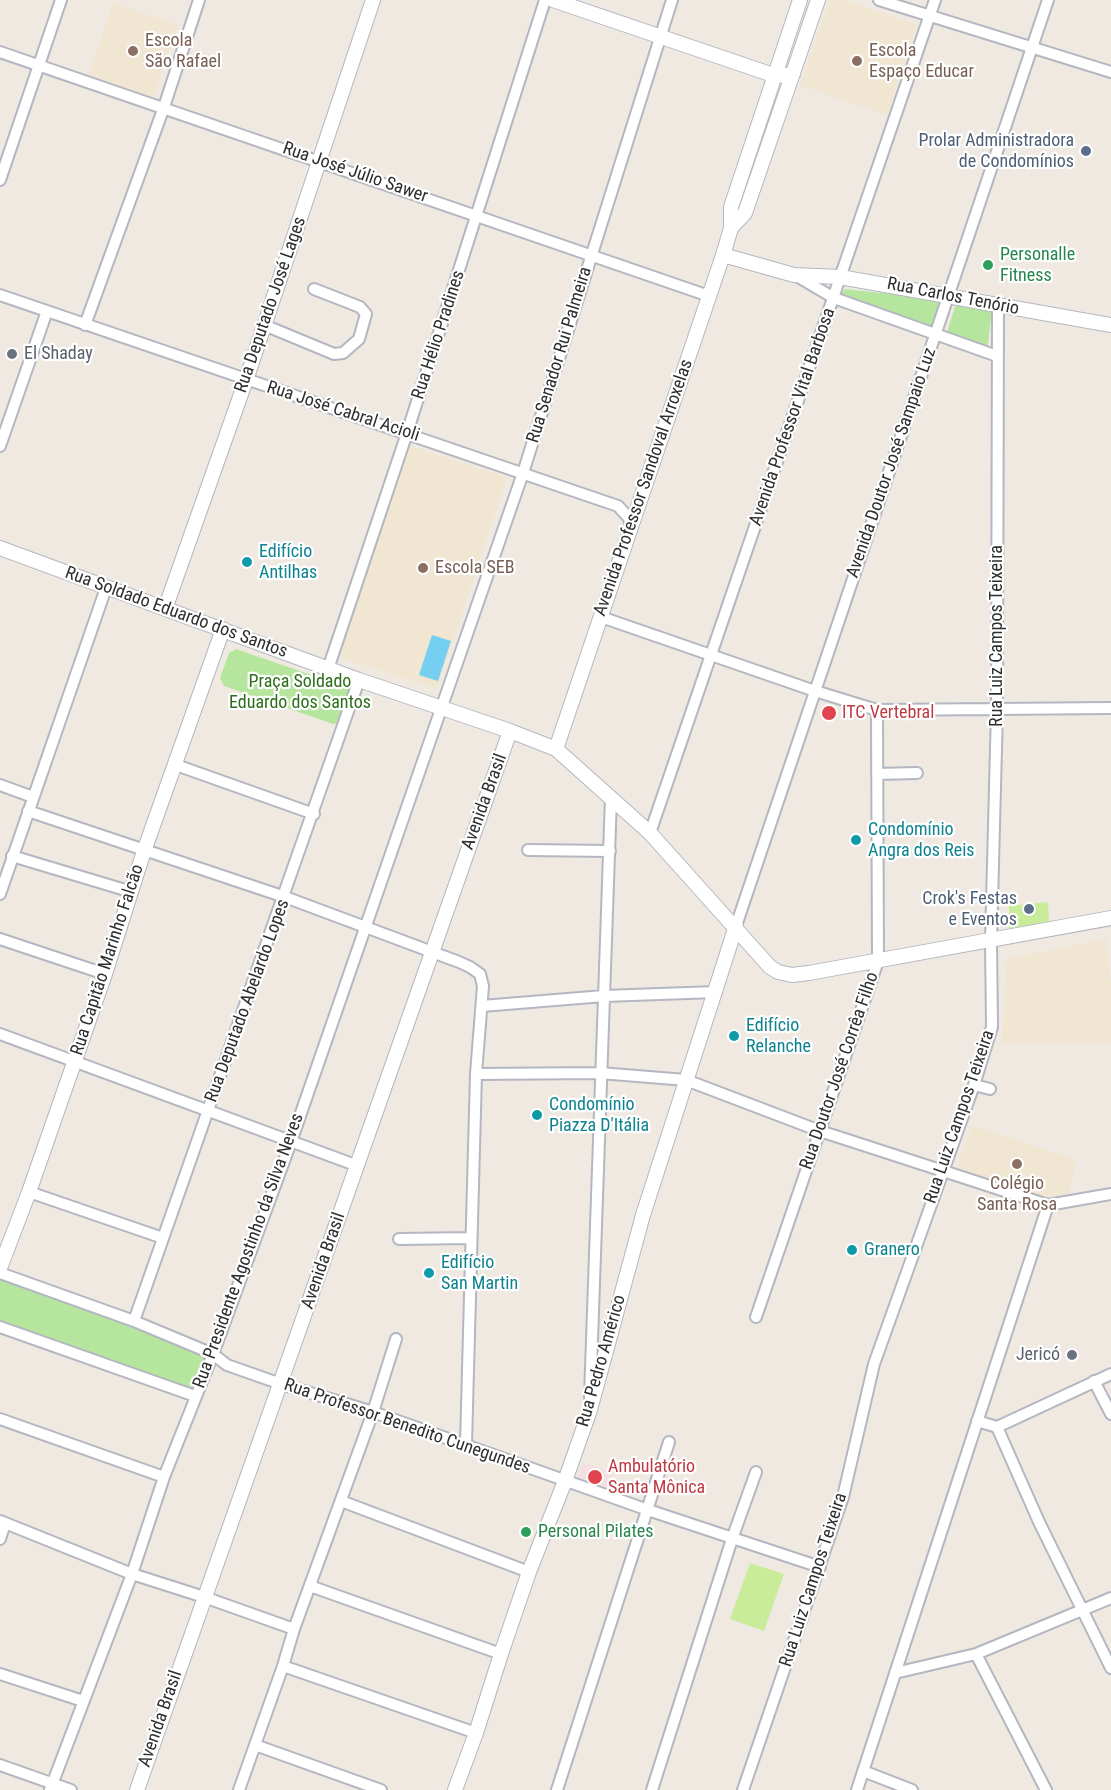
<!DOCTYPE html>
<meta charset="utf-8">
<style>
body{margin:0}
canvas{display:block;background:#efe9e1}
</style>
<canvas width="1111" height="1790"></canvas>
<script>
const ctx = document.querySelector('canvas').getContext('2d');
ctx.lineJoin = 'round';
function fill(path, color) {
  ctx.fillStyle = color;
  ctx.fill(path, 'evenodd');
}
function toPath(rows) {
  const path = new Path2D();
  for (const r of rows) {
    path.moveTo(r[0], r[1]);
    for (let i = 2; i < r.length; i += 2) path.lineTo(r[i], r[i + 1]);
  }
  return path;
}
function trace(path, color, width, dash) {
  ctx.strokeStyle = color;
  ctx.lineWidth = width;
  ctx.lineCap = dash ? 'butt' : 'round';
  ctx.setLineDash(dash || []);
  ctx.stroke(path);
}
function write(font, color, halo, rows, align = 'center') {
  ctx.font = font + ' "Roboto Condensed",sans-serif';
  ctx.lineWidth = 4.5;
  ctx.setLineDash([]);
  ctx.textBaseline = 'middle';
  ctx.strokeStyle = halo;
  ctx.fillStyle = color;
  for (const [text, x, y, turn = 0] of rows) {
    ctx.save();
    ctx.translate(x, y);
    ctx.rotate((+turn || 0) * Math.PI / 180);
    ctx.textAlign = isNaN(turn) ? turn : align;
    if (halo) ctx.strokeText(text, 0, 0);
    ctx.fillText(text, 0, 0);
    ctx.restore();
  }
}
fill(toPath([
 [830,0,844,0,917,25,887,115,800,85],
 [113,3,178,25,153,100,88,77],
 [410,446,507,478,437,689,339,657],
 [1106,939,1111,984,1111,1043,1002,1043,1007,959],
 [972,1125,1076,1160,1068,1196,1057,1198,1039,1195,957,1168]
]), '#f0e6d1');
fill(toPath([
 [583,1463,613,1473,606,1491,577,1481]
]), '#f5dfe0');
fill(toPath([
 [845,289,936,299,939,304,938,317,933,325,928,329,841,295],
 [956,304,992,311,987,350,946,335],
 [236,649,349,688,350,697,341,722,333,724,224,686,220,678,229,653],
 [0,1273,213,1354,195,1396,0,1327]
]), '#b6e59e');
fill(toPath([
 [1048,902,1049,925,1009,931,1009,906],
 [750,1563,784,1574,764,1631,730,1619]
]), '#c9ec9a');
fill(toPath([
 [432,635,451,641,438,681,419,675]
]), '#75cff0');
const minor = toPath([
 [879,0,1111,72],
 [0,52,709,296],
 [0,180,61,0],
 [795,275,834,298,997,356],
 [0,295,618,506,629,518,631,528],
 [85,325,164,107,199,0],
 [264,325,334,354,343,353,359,339,366,314,360,307,314,289],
 [0,446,47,311],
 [601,617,815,691,877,710,1111,708],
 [328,669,407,433,545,0],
 [176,765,314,814],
 [877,774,917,773],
 [0,785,33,797],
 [28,811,285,897,459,962,470,967,480,974,483,986,476,1074,466,1444],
 [650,833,935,0],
 [528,850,610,851],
 [12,856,132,892],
 [0,894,106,588],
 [736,926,1048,0],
 [0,939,105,974],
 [482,1006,604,996,716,992],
 [0,1034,358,1166],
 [476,1074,600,1073,686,1080,820,1131,1048,1205,1111,1194],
 [974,1085,990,1089],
 [29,1192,163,1238],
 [399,1239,470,1238],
 [0,1273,134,1321,213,1354,227,1365,281,1384,373,1412,648,1510,820,1567],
 [756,1317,878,961,877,710],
 [134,1321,359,680],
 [0,1327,195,1396],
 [1094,1381,1111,1414],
 [590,1397,611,797],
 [0,1419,164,1477],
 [977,1421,997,1427,1111,1374],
 [997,1427,1039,1522,1111,1668],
 [341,1501,529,1572],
 [0,1521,132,1574,204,1597,294,1629],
 [0,1539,5,1523],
 [310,1586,501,1654],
 [976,1654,1046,1790],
 [283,1666,476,1733],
 [895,1673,976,1654,1111,1598],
 [0,1674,83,1701],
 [255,1745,381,1790],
 [0,1765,71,1790],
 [863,1771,912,1790],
 [50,1790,132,1574,164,1477,213,1354,291,1142,441,709,523,473,672,0],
 [239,1790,283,1666,294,1629,373,1412,396,1339],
 [557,1790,669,1442],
 [652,1790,732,1539,756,1472],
 [743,1790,843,1497,874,1364,974,1085,992,1027,991,941,997,710,998,306],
 [857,1790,1048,1205]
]);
const tertiary = toPath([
 [553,0,776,76,793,74],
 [731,228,745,213,818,0],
 [723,255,794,275,840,277,1111,325],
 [0,548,359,680,510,731,556,749,650,833,770,967,778,972,792,975,809,973,1111,918],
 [165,609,246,380,373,0],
 [556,749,723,255,731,228,731,207,800,0],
 [0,1268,29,1192,105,974,144,851,223,629],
 [137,1790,510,731],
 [455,1790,476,1733,501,1654,529,1572,565,1481,590,1410,643,1215,736,926]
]);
trace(minor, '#b4b7c1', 14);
trace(tertiary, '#b4b7c1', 16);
trace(minor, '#fff', 10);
trace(tertiary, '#fff', 14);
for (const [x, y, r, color] of [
 [133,51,6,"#8d6e63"],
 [857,61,6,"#8d6e63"],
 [1086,151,6,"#5c6f8a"],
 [988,265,6,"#2e9e5b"],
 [12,354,6,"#6b7280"],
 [247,562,6,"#0f9aa8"],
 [423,568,6,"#8d6e63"],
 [829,713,8,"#e0444e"],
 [856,840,6,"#0f9aa8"],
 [1029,909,6,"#5c6f8a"],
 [734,1036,6,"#0f9aa8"],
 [537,1115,6,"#0f9aa8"],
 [1017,1164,6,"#8d6e63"],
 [852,1250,6,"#0f9aa8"],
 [429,1273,6,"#0f9aa8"],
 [1072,1355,6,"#6b7280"],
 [595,1477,8,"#e0444e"],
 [526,1532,6,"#2e9e5b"]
]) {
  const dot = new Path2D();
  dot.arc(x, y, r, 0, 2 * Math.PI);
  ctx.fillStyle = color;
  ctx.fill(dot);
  trace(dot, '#fff', 2);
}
write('18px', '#785e54', '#fff', [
 ["Escola",145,41],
 ["São Rafael",145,62],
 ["Escola",869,51],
 ["Espaço Educar",869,72],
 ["Escola SEB",435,568],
 ["Colégio",1017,1184,"center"],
 ["Santa Rosa",1017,1205,"center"]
], 'left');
write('18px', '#4e5e75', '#fff', [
 ["Prolar Administradora",1074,141],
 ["de Condomínios",1074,162],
 ["Crok's Festas",1017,899],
 ["e Eventos",1017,920]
], 'right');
write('18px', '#2e2e2e', '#fff', [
 ["Rua José Júlio Sawer",355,173,19],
 ["Rua Carlos Tenório",953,297,11],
 ["Rua Deputado José Lages",271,305,-71],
 ["Rua Hélio Pradines",439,335,-72],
 ["Rua Senador Rui Palmeira",560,355,-73],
 ["Rua José Cabral Acioli",343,412,18],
 ["Avenida Professor Vital Barbosa",793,417,-71],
 ["Avenida Doutor José Sampaio Luz",892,463,-71],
 ["Avenida Professor Sandoval Arroxelas",644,488,-71],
 ["Rua Soldado Eduardo dos Santos",176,613,20],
 ["Rua Luiz Campos Teixeira",997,636,-90],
 ["Avenida Brasil",485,802,-70],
 ["Rua Capitão Marinho Falcão",108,960,-72],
 ["Rua Deputado Abelardo Lopes",248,1001,-70],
 ["Rua Doutor José Corrêa Filho",840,1071,-71],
 ["Rua Luiz Campos Teixeira",960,1117,-71],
 ["Rua Presidente Agostinho da Silva Neves",249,1251,-70],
 ["Avenida Brasil",324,1261,-71],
 ["Rua Pedro Américo",602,1361,-74],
 ["Rua Professor Benedito Cunegundes",407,1427,19],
 ["Rua Luiz Campos Teixeira",814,1580,-72],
 ["Avenida Brasil",161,1719,-71]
]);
write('18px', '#27864d', '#fff', [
 ["Personalle",1000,255],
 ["Fitness",1000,276],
 ["Personal Pilates",538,1532]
], 'left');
write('18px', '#5b616d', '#fff', [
 ["El Shaday",24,354],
 ["Jericó",1060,1355,"right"]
], 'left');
write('18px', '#0d838f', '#fff', [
 ["Edifício",259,552],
 ["Antilhas",259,573],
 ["Condomínio",868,830],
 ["Angra dos Reis",868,851],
 ["Edifício",746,1026],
 ["Relanche",746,1047],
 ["Condomínio",549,1105],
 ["Piazza D'Itália",549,1126],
 ["Granero",864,1250],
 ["Edifício",441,1263],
 ["San Martin",441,1284]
], 'left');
write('18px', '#2c6e1b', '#fff', [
 ["Praça Soldado",300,682],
 ["Eduardo dos Santos",300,703]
]);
write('18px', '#be3a42', '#fff', [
 ["ITC Vertebral",842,713],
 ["Ambulatório",608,1467],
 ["Santa Mônica",608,1488]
], 'left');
</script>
